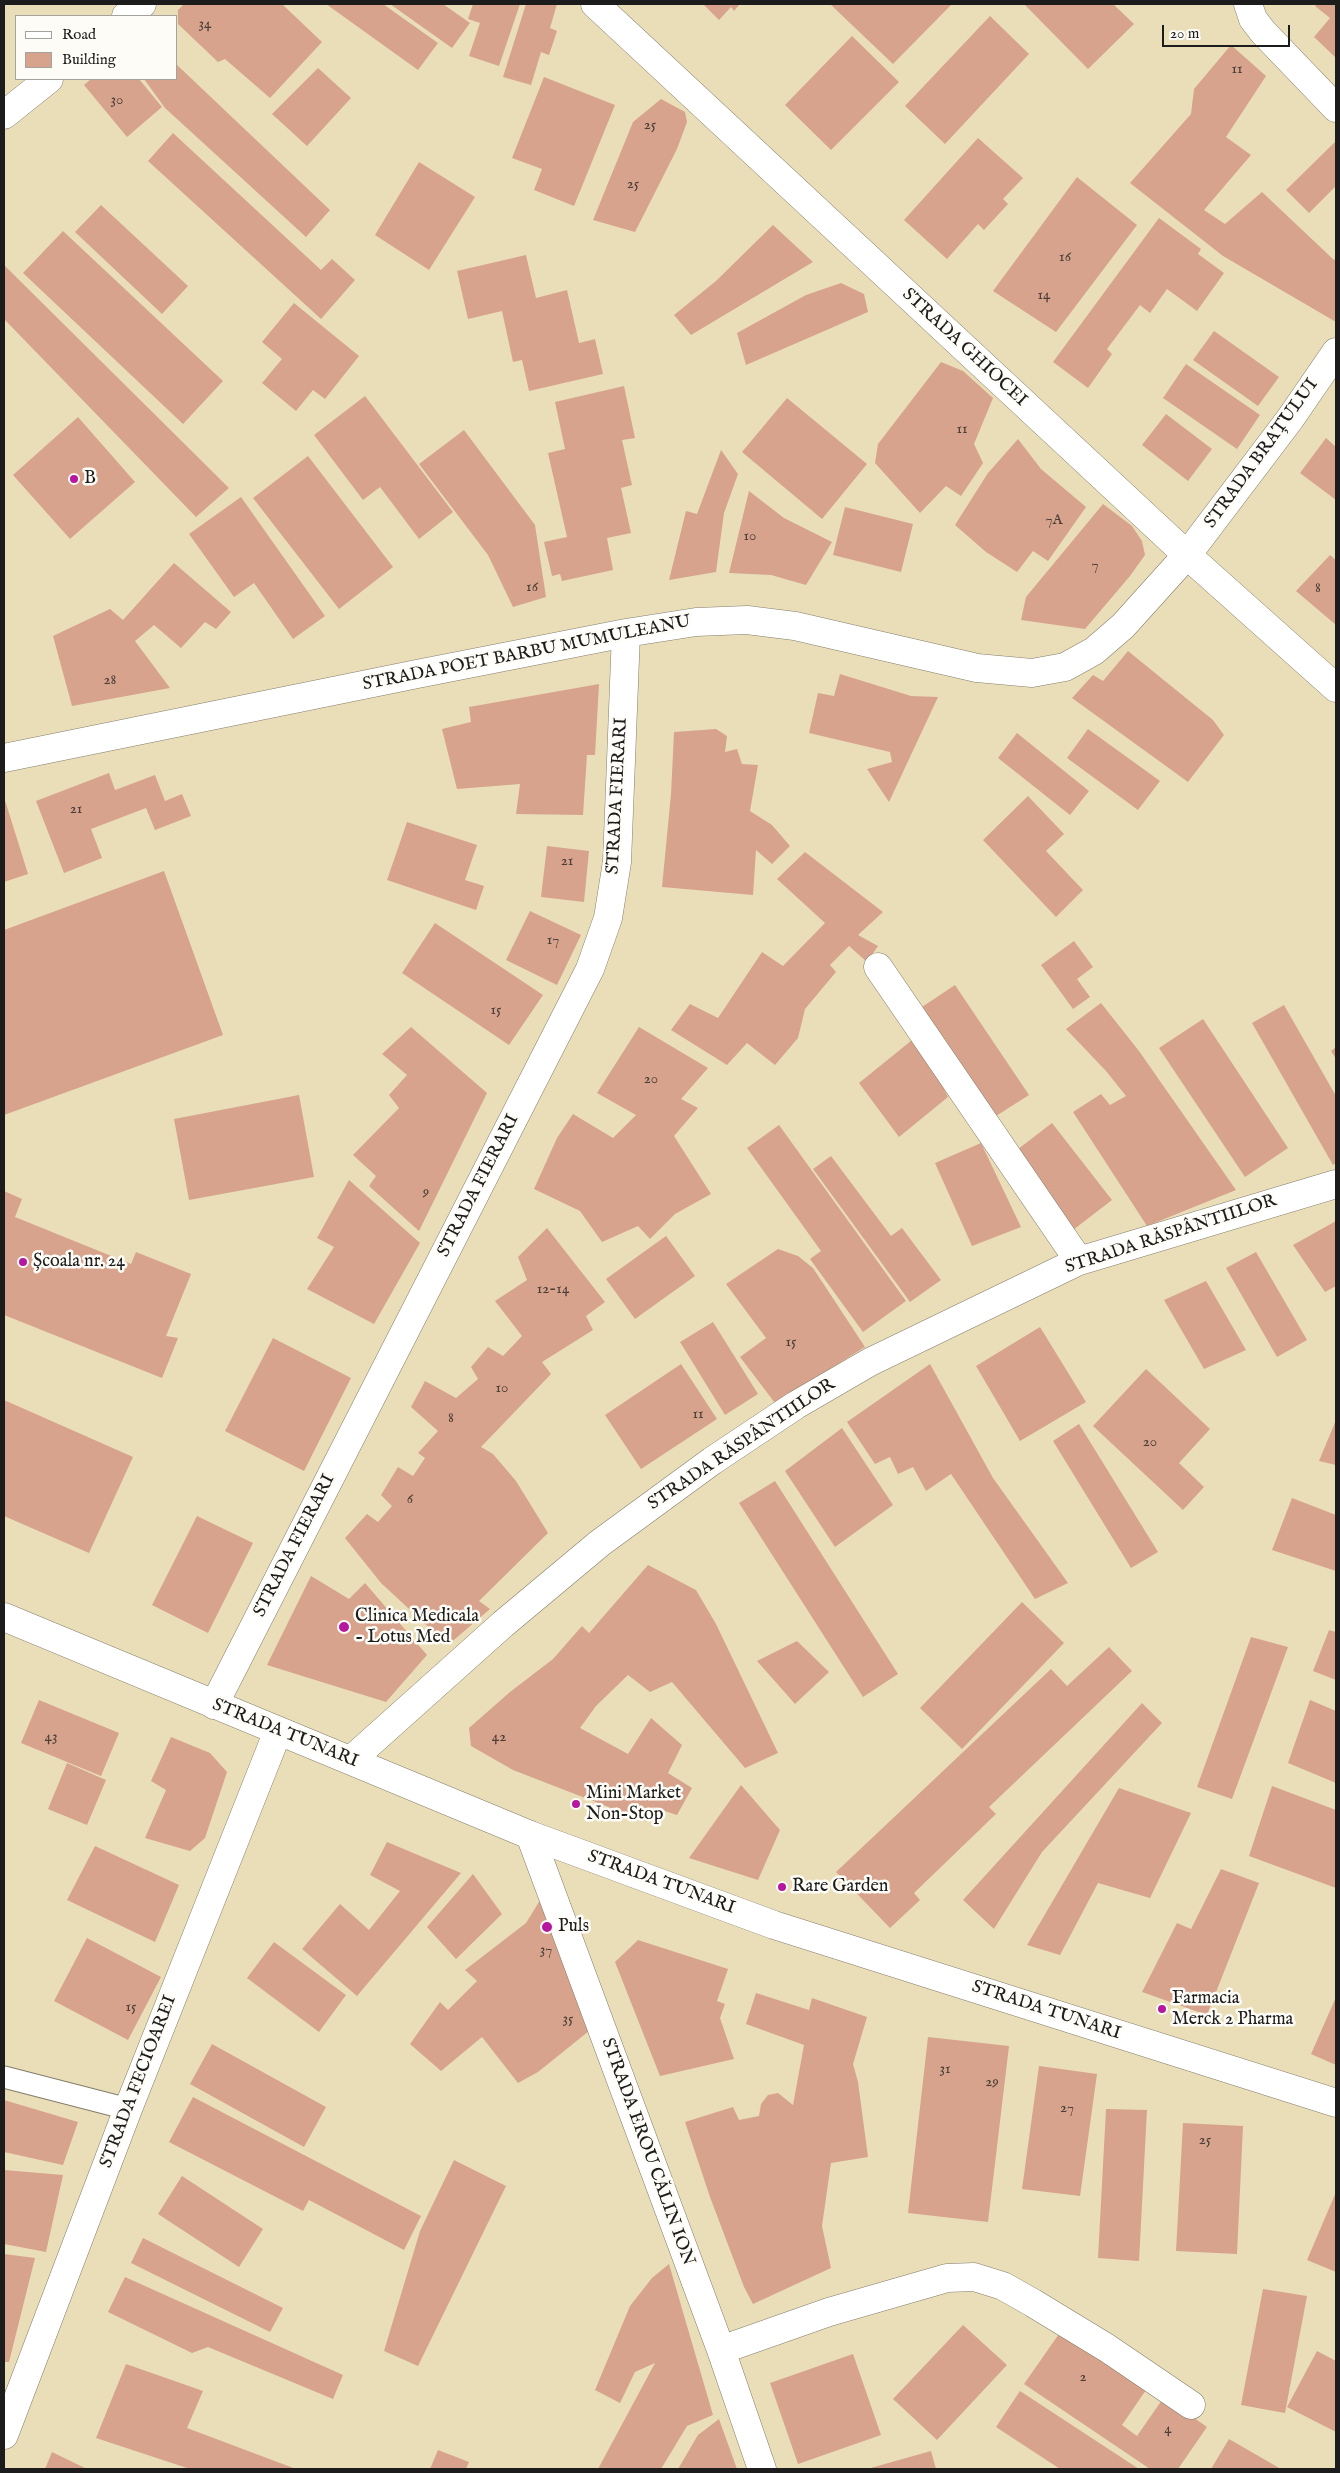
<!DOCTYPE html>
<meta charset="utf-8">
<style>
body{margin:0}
#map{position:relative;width:1340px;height:2473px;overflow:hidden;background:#eadeb9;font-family:"IM FELL English",serif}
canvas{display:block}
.frame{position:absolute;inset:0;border:5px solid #1c1c1c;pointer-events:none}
.legend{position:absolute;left:15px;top:15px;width:162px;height:65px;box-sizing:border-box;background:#fdfcf7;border:1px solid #a3a29f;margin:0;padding:6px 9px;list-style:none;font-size:15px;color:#1c1c1c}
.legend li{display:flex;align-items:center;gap:10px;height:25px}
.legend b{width:25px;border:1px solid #a3a29f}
.scale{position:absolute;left:1162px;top:25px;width:128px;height:22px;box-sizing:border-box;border:2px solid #1c1c1c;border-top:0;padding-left:6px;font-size:15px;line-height:18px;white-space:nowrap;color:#1c1c1c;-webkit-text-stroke:4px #fdfcf7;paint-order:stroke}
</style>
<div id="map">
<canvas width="1340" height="2473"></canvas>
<div class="frame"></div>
<ul class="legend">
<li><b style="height:6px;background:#fff"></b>Road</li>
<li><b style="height:14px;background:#d7a38c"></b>Building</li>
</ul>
<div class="scale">20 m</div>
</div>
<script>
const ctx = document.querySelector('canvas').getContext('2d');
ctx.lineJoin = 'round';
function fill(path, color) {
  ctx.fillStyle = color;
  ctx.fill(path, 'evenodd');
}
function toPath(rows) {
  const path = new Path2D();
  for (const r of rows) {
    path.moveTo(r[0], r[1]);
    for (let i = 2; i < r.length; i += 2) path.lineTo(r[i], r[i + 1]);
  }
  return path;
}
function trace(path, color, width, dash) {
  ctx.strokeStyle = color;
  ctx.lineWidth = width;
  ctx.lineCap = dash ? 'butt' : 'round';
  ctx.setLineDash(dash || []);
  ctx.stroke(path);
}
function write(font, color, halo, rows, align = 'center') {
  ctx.font = font + ' "IM FELL English",serif';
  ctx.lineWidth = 5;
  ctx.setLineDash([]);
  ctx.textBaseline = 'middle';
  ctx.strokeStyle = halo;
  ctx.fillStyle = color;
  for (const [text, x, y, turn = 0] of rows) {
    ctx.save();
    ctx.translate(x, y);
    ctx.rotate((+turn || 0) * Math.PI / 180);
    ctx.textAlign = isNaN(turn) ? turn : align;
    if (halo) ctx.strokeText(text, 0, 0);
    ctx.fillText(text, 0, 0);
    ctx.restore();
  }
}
fill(toPath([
 [184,4,282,4,322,42,270,98,225,59,218,62,178,24,178,10],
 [326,4,383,4,438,43,418,70],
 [390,4,443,4,470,23,452,48],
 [473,4,520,4,499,66,469,56,480,23,468,19],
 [526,4,557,4,550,28,557,31,549,55,541,52,531,85,503,77],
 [703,4,740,4,734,11,731,7,719,20],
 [830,4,952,4,893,64],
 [1024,4,1113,4,1134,24,1088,69],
 [1317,4,1336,4,1336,58,1314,37,1330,18,1315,6],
 [990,16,1029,54,945,144,905,106],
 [852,36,899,82,831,150,785,105],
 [1231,45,1266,76,1226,137,1251,155,1204,210,1225,224,1262,192,1334,260,1336,258,1336,322,1223,256,1130,183,1191,114,1194,89],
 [176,64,330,210,306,237,165,108,144,79,176,79],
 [318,68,351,98,307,146,272,114],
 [544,77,615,105,574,206,534,190,542,169,512,158],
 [91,79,139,79,162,107,127,137,84,85],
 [661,99,685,112,687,122,677,149,635,232,593,220,633,122],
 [173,133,321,270,332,259,355,280,321,319,148,161],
 [978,138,1023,178,1003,199,1008,204,984,230,978,224,947,259,904,220],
 [1336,141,1336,186,1309,213,1286,190],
 [419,162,475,197,429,270,375,235],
 [1077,177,1137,225,1056,332,993,291],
 [101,205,188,286,162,314,75,232],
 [1159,218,1201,249,1198,254,1224,273,1197,311,1167,289,1150,313,1140,305,1107,349,1112,354,1088,388,1053,362],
 [773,225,813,262,691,335,674,315,716,281],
 [63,231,223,381,183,424,23,273],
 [526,255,536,298,567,290,579,343,595,339,603,374,529,391,522,360,513,362,502,311,468,319,457,271],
 [4,265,229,488,196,517,4,319],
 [841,283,864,294,868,312,746,365,737,333,806,295],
 [294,303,359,356,325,399,313,390,296,411,262,383,282,359,262,342],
 [1214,331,1279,377,1258,406,1193,360],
 [941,362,963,371,993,398,974,444,983,463,961,496,946,486,920,513,875,463,878,444],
 [1186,364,1260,415,1237,449,1163,398],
 [624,386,635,438,622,440,632,485,621,488,631,533,607,538,613,570,562,581,560,574,552,576,544,542,567,537,548,453,565,449,555,402],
 [365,396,453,512,419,539,380,487,363,500,314,435],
 [787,398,867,464,822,519,742,452],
 [1166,414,1212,449,1188,481,1142,445],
 [78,417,135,482,70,539,13,475],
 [464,430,535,525,546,597,513,607,488,555,419,464],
 [1326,438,1336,447,1336,500,1300,473],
 [1018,439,1041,469,1086,507,1048,561,1033,551,1017,572,986,552,955,525,988,473],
 [721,450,738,474,724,513,716,572,669,580,686,511,697,514],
 [308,456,393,567,339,609,253,498],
 [749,491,784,518,832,542,806,585,771,575,729,573],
 [241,497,325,616,293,639,254,583,234,597,189,534],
 [1103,504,1132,526,1142,541,1145,555,1130,576,1085,629,1021,620,1026,597],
 [845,507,913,524,901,572,833,555],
 [1330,555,1336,560,1336,625,1296,591],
 [174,563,231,612,216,629,205,622,181,648,154,625,135,641,170,688,72,706,53,636,110,609,123,620],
 [1128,651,1213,720,1224,735,1188,782,1072,698,1093,675,1103,681],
 [840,674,911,696,938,697,889,802,867,769,892,762,890,752,809,733,818,693,834,696],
 [599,684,595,755,587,755,583,815,516,814,520,784,457,789,442,729,471,722,469,707],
 [716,729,727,736,725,752,737,749,742,764,758,765,750,811,772,825,790,846,772,864,756,850,753,895,662,887,671,794,674,732],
 [1088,729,1160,781,1138,810,1067,758],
 [1017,733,1089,791,1070,815,998,758],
 [109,773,115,790,155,775,165,801,182,794,191,816,155,830,146,808,91,829,102,858,64,873,36,801],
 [1028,796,1064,834,1046,851,1083,890,1056,917,983,840],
 [4,797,28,874,4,882],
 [407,822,477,845,465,880,484,886,476,910,387,880],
 [547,846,589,851,584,902,541,897],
 [805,852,883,912,858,935,878,946,867,962,849,946,830,965,836,972,805,1009,798,1038,775,1065,747,1043,727,1065,671,1030,690,1004,718,1018,762,952,783,966,825,923,777,879],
 [164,871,223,1035,4,1115,4,930],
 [530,911,581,935,557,985,506,960],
 [435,923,543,995,509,1045,402,973],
 [1074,941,1093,967,1077,979,1090,997,1073,1009,1041,965],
 [955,985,1029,1095,985,1123,916,1011],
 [1101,1003,1139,1051,1236,1190,1147,1226,1073,1112,1101,1094,1110,1105,1126,1096,1106,1071,1066,1029],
 [1284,1005,1336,1096,1336,1163,1333,1165,1252,1023],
 [1203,1019,1288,1148,1245,1177,1159,1048],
 [411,1027,487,1093,419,1231,369,1186,376,1176,353,1155,399,1108,389,1095,407,1075,382,1054],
 [639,1027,708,1068,681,1099,698,1108,674,1136,711,1194,675,1214,650,1239,638,1226,602,1242,580,1211,534,1189,557,1138,573,1114,613,1138,636,1115,597,1093],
 [917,1036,948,1097,899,1137,859,1083],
 [1336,1047,1336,1059,1331,1051],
 [299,1095,314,1177,189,1200,174,1119],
 [1052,1123,1112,1200,1073,1230,1013,1153],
 [779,1125,906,1301,863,1332,810,1259,821,1251,747,1148],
 [981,1143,1021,1227,972,1246,935,1163],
 [831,1156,891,1236,902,1228,941,1280,910,1302,813,1169],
 [349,1180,420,1243,374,1324,307,1289,334,1247,317,1238],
 [4,1191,22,1199,15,1217,131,1264,136,1252,191,1274,166,1336,178,1338,162,1378,4,1315],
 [1336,1221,1336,1286,1325,1292,1293,1245],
 [547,1228,605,1302,586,1316,593,1330,542,1362,551,1374,481,1447,493,1454,516,1481,548,1533,479,1601,490,1609,448,1645,381,1583,345,1538,367,1514,378,1522,392,1506,381,1495,398,1467,413,1476,425,1458,418,1453,438,1431,411,1407,425,1381,456,1398,478,1379,471,1367,488,1347,503,1356,522,1336,495,1301,527,1280,518,1257],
 [666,1236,695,1276,635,1319,606,1279],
 [778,1249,798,1256,813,1268,865,1347,775,1403,740,1357,766,1338,726,1284],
 [1256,1252,1307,1340,1277,1357,1226,1268],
 [1206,1281,1246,1350,1204,1369,1164,1300],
 [713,1322,758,1394,725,1415,680,1342],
 [1040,1327,1086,1402,1020,1441,976,1366],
 [273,1338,351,1378,304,1471,225,1431],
 [681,1364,717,1419,641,1469,605,1415],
 [930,1364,993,1478,1068,1583,1035,1599,951,1474,926,1491,913,1467,898,1474,890,1457,875,1464,847,1422],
 [1146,1369,1210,1429,1179,1463,1204,1487,1183,1510,1093,1426],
 [4,1400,133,1457,89,1553,4,1516],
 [1336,1420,1336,1465,1319,1461],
 [1079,1424,1158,1552,1131,1568,1053,1441],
 [842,1428,893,1505,835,1547,785,1471],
 [775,1481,898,1674,863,1697,739,1503],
 [1292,1498,1336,1515,1336,1571,1272,1550],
 [197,1516,253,1543,208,1633,152,1605],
 [648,1565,696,1590,716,1624,778,1753,745,1768,672,1682,650,1692,628,1675,596,1706,580,1728,628,1754,651,1718,682,1745,668,1773,692,1788,677,1815,652,1807,647,1822,513,1770,471,1746,469,1728,510,1692,553,1659,582,1626,589,1633],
 [311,1576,349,1599,365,1583,427,1655,386,1702,267,1665],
 [1022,1602,1064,1643,962,1749,920,1708],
 [1329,1630,1336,1632,1336,1680,1313,1671],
 [1251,1637,1288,1647,1232,1799,1197,1787],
 [797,1641,829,1672,795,1704,757,1661],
 [1109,1647,1132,1671,989,1807,996,1814,914,1893,920,1900,890,1928,836,1872,1051,1669,1067,1686],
 [39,1700,119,1733,101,1776,21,1743],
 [1310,1700,1336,1711,1336,1783,1288,1763],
 [1142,1703,1162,1723,1042,1852,994,1929,963,1900],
 [171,1737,210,1753,227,1772,205,1838,190,1851,145,1838,166,1790,151,1781],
 [67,1763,106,1780,87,1825,48,1809],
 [741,1785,780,1830,758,1880,689,1858],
 [1272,1786,1336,1810,1336,1888,1249,1856],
 [1119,1788,1191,1813,1150,1898,1098,1883,1060,1955,1027,1945],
 [387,1842,461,1873,357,1996,302,1949,340,1904,369,1930,400,1891,370,1875],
 [95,1846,179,1885,155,1942,67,1900],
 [1221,1869,1259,1883,1207,2015,1142,1992,1177,1923,1191,1929],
 [473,1874,502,1914,456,1959,427,1927],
 [542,1897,589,2031,538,2072,518,2083,482,2037,441,2071,410,2044,440,2002,448,2010,477,1981,465,1970,526,1923],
 [87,1938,161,1977,128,2040,54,2001],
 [638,1940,728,1969,717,2001,725,2004,720,2018,734,2059,660,2076,615,1962],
 [274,1942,346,1995,319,2032,247,1978],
 [756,1993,809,2010,812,1998,867,2017,853,2064,858,2082,868,2157,831,2163,822,2226,831,2268,753,2304,744,2287,710,2197,685,2122,733,2107,739,2120,759,2116,761,2104,768,2095,778,2093,793,2105,804,2045,746,2024],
 [1336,1997,1336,2065,1311,2054],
 [928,2037,1009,2046,988,2222,908,2213],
 [212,2044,326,2107,304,2147,190,2084],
 [1039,2066,1097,2074,1080,2196,1022,2189],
 [193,2097,421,2216,404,2250,309,2200,303,2211,169,2142],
 [4,2100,78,2122,63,2165,4,2152],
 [1106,2109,1147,2110,1139,2261,1098,2258],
 [1183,2123,1243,2126,1237,2254,1176,2251],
 [454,2160,506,2186,418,2366,384,2351,420,2231],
 [4,2170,63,2175,46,2252,4,2244],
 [182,2176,263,2229,239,2267,158,2214],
 [1336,2192,1336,2272,1307,2260],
 [143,2238,283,2308,270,2332,131,2263],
 [4,2254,35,2258,9,2362,4,2362],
 [669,2264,713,2415,687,2426,661,2469,598,2469,655,2363,635,2372,620,2403,595,2390,630,2306,652,2278],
 [125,2277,343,2375,333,2399,208,2347,192,2353,108,2312],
 [1263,2289,1307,2296,1285,2413,1241,2405],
 [963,2325,1007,2365,937,2440,893,2399],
 [1061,2331,1146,2390,1122,2425,1137,2436,1164,2397,1207,2427,1178,2469,1150,2469,1024,2384],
 [1317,2351,1336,2361,1336,2432,1287,2407],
 [853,2354,881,2435,798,2464,770,2383],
 [126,2364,203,2391,187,2428,296,2469,190,2469,96,2438],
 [1020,2391,1139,2469,1060,2469,996,2427],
 [719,2419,737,2469,678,2469,698,2435],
 [1229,2439,1281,2469,1211,2469],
 [438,2450,469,2462,466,2469,430,2469],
 [931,2451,936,2469,867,2469],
 [52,2452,87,2469,45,2469]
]), '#d7a38c');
const lane = toPath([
 [4,2077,128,2109]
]);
const street = toPath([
 [595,4,1187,555,1336,688],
 [1248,4,1253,19,1263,32,1336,108],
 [126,16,142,4],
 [4,115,49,79],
 [4,758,417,674,626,633,696,622,747,620,795,626,977,668,1032,673,1065,667,1094,651,1123,626,1187,555,1290,419,1336,352],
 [878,967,1079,1261],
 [214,1705,590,969,608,918,617,862,626,633],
 [351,1760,503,1624,600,1543,712,1461,796,1405,870,1362,1079,1261,1336,1184],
 [530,1835,721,2350,762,2469],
 [721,2350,829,2312,947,2278,974,2277,1003,2286,1033,2303,1107,2348,1191,2405],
 [4,2435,128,2109,278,1731]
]);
const secondary = toPath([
 [4,1617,530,1835,774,1925,1336,2103]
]);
trace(lane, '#837d6a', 23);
trace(street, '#837d6a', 29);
trace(secondary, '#837d6a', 29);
trace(lane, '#fff', 21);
trace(street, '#fff', 28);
trace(secondary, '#fff', 28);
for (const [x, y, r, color] of [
 [74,479,5,"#b5179e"],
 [23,1262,5,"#b5179e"],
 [344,1627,6,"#b5179e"],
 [576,1804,5,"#b5179e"],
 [782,1887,5,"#b5179e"],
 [547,1927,6,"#b5179e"],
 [1162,2009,5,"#b5179e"]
]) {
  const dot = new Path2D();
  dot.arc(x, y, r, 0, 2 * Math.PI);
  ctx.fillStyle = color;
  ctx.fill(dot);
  trace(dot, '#fdfcf7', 2);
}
write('15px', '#4b3e38', null, [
 ["34",205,25],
 ["11",1237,70],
 ["30",117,101],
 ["25",650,126],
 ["25",633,185],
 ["16",1065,258],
 ["14",1044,296],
 ["11",962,430],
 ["7A",1054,521],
 ["10",750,537],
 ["7",1095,566],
 ["16",532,588],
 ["8",1318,589],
 ["28",110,681],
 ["21",76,810],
 ["21",567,862],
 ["17",553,941],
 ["15",496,1011],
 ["20",651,1080],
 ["9",426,1193],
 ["12-14",553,1290],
 ["15",791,1343],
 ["10",502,1389],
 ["11",698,1415],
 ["8",451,1419],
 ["20",1150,1443],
 ["6",410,1500],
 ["43",51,1738],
 ["42",499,1738],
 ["37",546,1951],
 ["15",131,2008],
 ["35",568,2020],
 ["31",945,2070],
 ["29",992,2083],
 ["27",1067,2109],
 ["25",1205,2141],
 ["2",1083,2378],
 ["4",1168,2430]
]);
write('18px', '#1c1c1c', '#fdfcf7', [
 ["STRADA GHIOCEI",964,348,43],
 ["STRADA BRAȚULUI",1262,454,-54],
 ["STRADA POET BARBU MUMULEANU",527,654,-11],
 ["STRADA FIERARI",618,796,-87],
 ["STRADA FIERARI",479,1186,-63],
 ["STRADA RĂSPÂNTIILOR",1171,1235,-18],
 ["STRADA RĂSPÂNTIILOR",742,1445,-34],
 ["STRADA FIERARI",295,1546,-63],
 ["STRADA TUNARI",285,1734,22],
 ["STRADA TUNARI",661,1883,20],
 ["STRADA TUNARI",1046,2011,18],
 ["STRADA FECIOAREI",139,2082,-69],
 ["STRADA EROU CĂLIN ION",647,2152,70]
]);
write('18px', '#1c1c1c', '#fdfcf7', [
 ["B",84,479],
 ["Școala nr. 24",33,1262],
 ["Clinica Medicala",355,1617],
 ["- Lotus Med",355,1638],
 ["Mini Market",586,1794],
 ["Non-Stop",586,1815],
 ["Rare Garden",792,1887],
 ["Puls",558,1927],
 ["Farmacia",1172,1999],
 ["Merck 2 Pharma",1172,2020]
], 'left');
</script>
